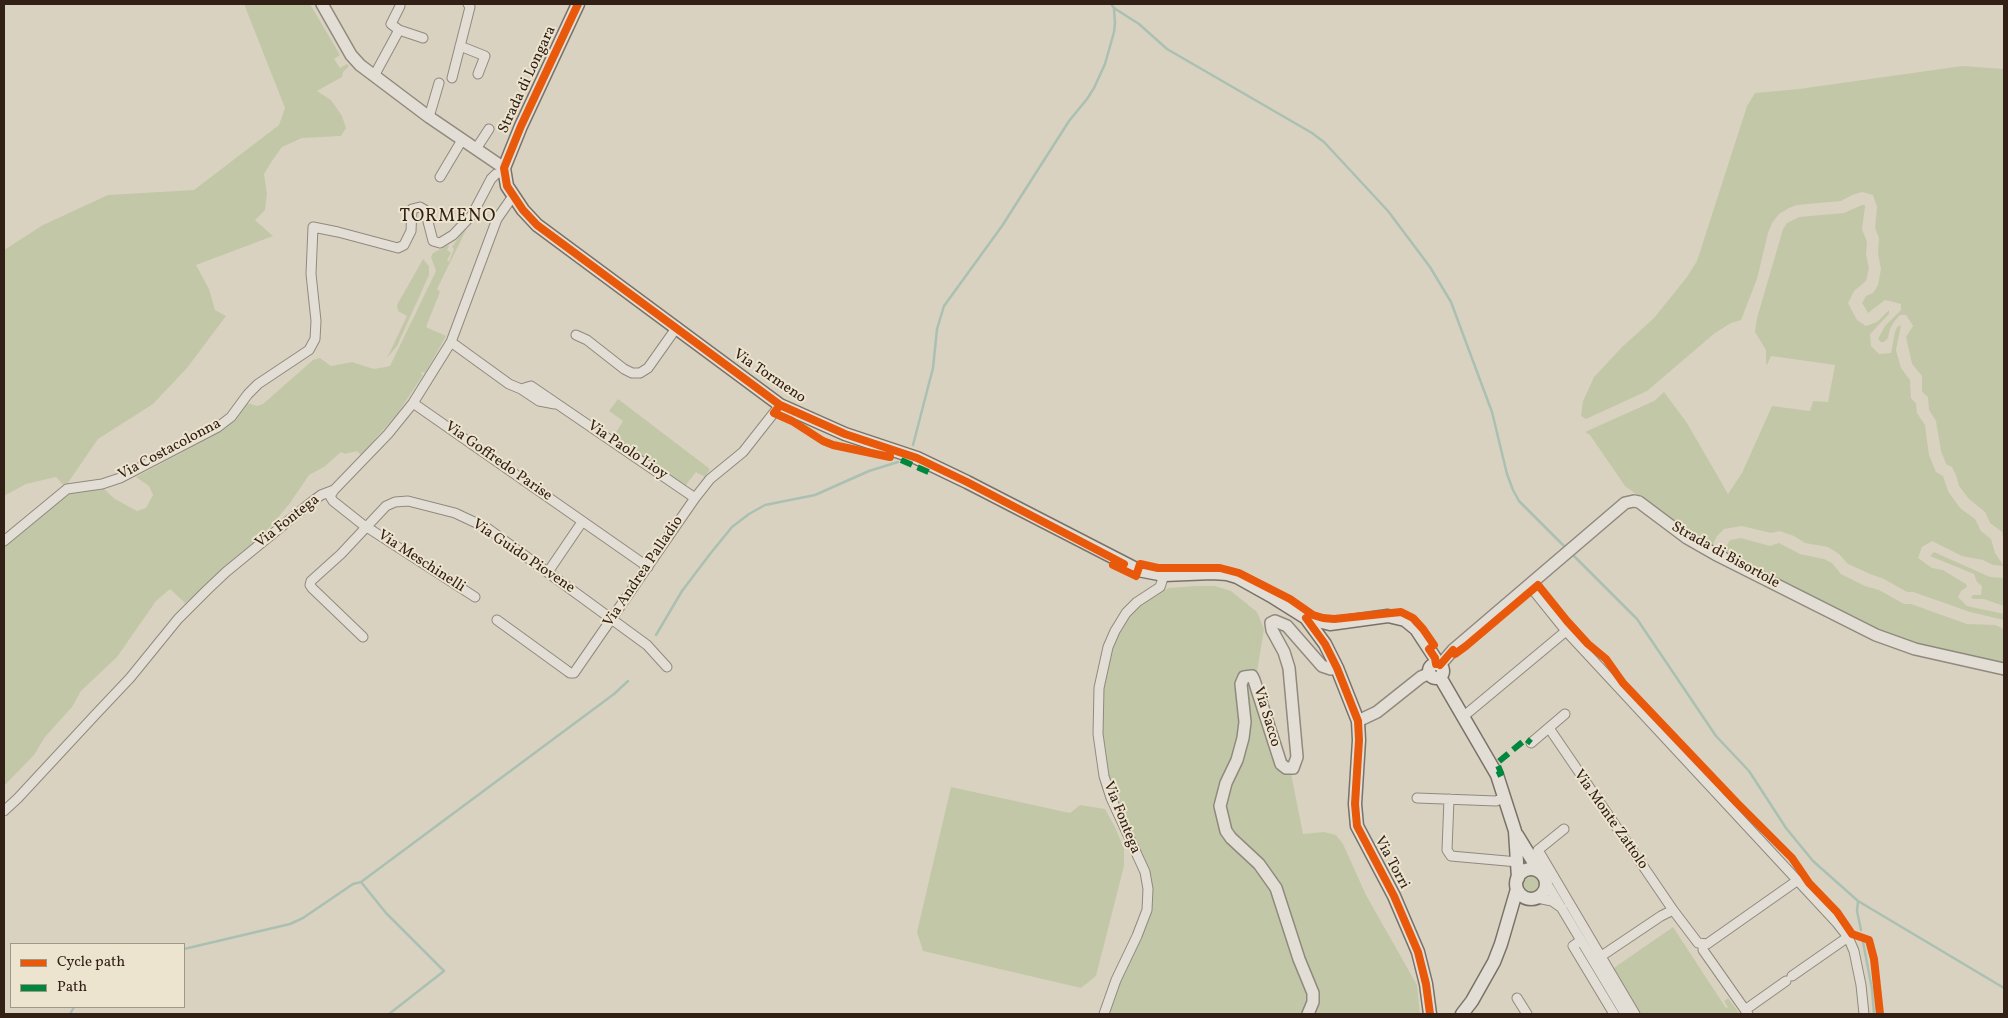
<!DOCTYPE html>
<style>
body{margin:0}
#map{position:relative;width:2008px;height:1018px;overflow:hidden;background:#dad2c0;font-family:Vollkorn,serif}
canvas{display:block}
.frame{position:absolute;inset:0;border:5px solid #322017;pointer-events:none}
.legend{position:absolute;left:10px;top:943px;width:175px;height:65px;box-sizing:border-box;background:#ede4cf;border:1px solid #a29685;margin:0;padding:6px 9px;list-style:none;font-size:15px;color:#322017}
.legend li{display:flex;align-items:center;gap:10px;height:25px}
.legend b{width:25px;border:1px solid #a29685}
</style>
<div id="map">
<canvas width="2008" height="1018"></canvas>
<div class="frame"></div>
<ul class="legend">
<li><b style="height:6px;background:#e8590c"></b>Cycle path</li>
<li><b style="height:6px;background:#00873e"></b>Path</li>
</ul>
</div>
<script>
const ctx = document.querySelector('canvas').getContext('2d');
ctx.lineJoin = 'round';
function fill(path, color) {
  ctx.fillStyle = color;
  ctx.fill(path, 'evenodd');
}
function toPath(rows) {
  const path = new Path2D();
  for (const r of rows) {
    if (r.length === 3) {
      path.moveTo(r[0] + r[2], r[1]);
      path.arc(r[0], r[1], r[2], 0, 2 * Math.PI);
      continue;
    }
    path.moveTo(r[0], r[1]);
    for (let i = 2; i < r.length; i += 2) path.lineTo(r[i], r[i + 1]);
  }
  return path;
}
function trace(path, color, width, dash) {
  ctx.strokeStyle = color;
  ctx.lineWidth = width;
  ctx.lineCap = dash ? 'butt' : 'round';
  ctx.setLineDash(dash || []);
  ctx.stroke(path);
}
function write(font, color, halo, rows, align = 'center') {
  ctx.font = font + ' Vollkorn,serif';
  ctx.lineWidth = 4;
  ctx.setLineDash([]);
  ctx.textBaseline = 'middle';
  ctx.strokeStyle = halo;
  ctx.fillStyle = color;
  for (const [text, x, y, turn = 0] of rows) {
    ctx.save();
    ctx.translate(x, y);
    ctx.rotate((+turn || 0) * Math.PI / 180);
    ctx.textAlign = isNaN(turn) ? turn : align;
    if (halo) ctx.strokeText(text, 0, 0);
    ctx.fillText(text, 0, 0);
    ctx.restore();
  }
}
fill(toPath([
 [244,4,310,4,340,55,334,59,340,68,347,64,349,66,343,72,342,77,317,91,331,100,342,116,346,128,341,136,302,138,282,147,272,161,264,174,267,194,265,210,255,220,273,236,196,265,209,289,215,310,226,316,187,368,153,404,98,439,65,487,56,477,26,484,4,496,4,250,43,225,108,195,194,190,279,125,285,108],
 [1962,66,2004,69,2004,544,2002,532,1990,523,1985,512,1969,499,1959,486,1956,475,1952,467,1946,464,1941,451,1936,421,1929,410,1928,397,1922,392,1922,376,1912,364,1906,337,1913,326,1906,315,1900,315,1894,322,1890,329,1888,338,1884,342,1881,342,1878,339,1885,326,1901,310,1901,304,1885,300,1868,313,1862,303,1866,296,1873,293,1878,285,1881,269,1878,254,1879,238,1875,228,1877,207,1873,195,1862,192,1852,195,1841,201,1797,205,1789,208,1779,214,1772,223,1768,233,1757,279,1741,320,1731,323,1715,333,1647,391,1586,419,1581,416,1583,401,1594,377,1622,347,1654,318,1687,277,1697,261,1747,106,1755,93,1799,89],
 [1862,205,1865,205,1865,207,1862,229,1867,242,1866,255,1869,268,1866,281,1854,291,1848,303,1857,320,1866,326,1877,322,1889,310,1889,314,1870,334,1871,346,1879,354,1891,353,1895,332,1897,327,1901,325,1896,350,1901,368,1910,380,1911,398,1916,403,1917,413,1925,425,1929,455,1936,472,1943,476,1948,491,1960,508,1975,519,1981,531,1991,539,1995,553,2004,566,1993,565,1983,560,1962,556,1932,541,1922,547,1918,558,1932,568,1943,570,1966,584,1967,587,1961,591,1958,597,1967,606,2004,614,2004,620,1970,612,1913,592,1907,592,1884,579,1870,574,1848,564,1839,554,1828,547,1805,543,1794,536,1780,531,1771,533,1742,526,1724,529,1717,536,1711,549,1625,486,1590,435,1585,432,1654,401,1664,392,1687,423,1728,494,1742,473,1772,406,1810,411,1813,401,1828,402,1835,365,1771,356,1767,365,1766,363,1766,350,1755,332,1757,318,1783,229,1787,223,1799,217,1844,213],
 [463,228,466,230,437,289,440,292,426,327,446,336,425,373,422,372,421,374,423,375,397,414,361,455,357,451,345,454,341,452,324,467,309,475,290,503,271,526,254,543,209,581,199,593,185,603,170,589,156,601,117,657,81,691,72,707,45,737,34,755,4,786,4,545,71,491,102,487,115,499,137,511,146,508,153,495,149,486,136,477,211,437,230,423,247,403,257,406,263,404,313,360,320,358,331,366,352,362,374,369,390,366,436,271,431,257,433,253,448,245,449,246,447,250,451,253,447,260,449,262,454,249,452,247,459,237,456,235],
 [423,259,429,266,429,275,397,346,387,358,407,316,398,311,397,305],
 [618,399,710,469,705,477,696,472,683,489,612,439,623,421,609,411],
 [1741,538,1770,546,1779,543,1800,554,1824,559,1832,563,1841,574,1865,586,1879,590,1904,604,1911,604,1967,624,1995,625,2004,629,2004,667,1898,643,1721,556,1730,540],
 [1934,552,1990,577,2004,578,2004,606,1984,599,1973,599,1971,597,1973,595,1981,595,1982,586,1977,582,1974,574,1930,556],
 [1195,586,1215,586,1231,591,1257,612,1264,629,1257,672,1252,676,1281,764,1290,768,1303,834,1324,832,1336,835,1343,844,1366,895,1417,985,1420,1014,1104,1014,1137,936,1148,889,1124,828,1100,754,1104,664,1126,613,1153,593,1169,588],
 [951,787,1070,813,1080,805,1105,809,1115,827,1124,849,1124,866,1096,976,1081,988,923,951,917,932],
 [1532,884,10],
 [1673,927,1726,1008,1728,1007,1724,1001,1728,998,1740,1014,1638,1014,1611,970]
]), '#c2c8a7');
trace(toPath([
 [1111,4,1114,8,1139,24,1167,49,1312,133,1324,142,1388,211,1430,267,1451,302,1492,412,1507,474,1513,490,1519,501,1567,549],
 [913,445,933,368,937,329,944,306,1002,226,1069,121,1087,99,1094,88,1105,64,1114,32,1115,23,1114,9],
 [1571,553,1637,619,1716,736,1749,771,1786,828,1813,861,1858,901,2004,988],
 [656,635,682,591,710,554,732,527,749,514,765,505,815,495,869,471,898,462],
 [1858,901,1857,911,1861,930],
 [1863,942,1872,989,1874,1014],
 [184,949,290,924,303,918,353,884,361,882],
 [70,1014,74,1007],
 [389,1014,444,971,386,913,361,882,614,694,628,681]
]), '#aac0b3', 2.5);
const minor = toPath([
 [400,6,391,24,399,30,423,38],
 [460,46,485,56,478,74],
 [374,76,399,30],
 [452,78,470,7,468,4],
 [429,117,439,83],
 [476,149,489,129],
 [440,177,462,140],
 [576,335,587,340,624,369,632,373,640,373,648,368,677,327],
 [451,342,509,384,521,389,539,401,555,404],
 [521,389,531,386,695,498],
 [413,403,648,567],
 [334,490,330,496,333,501,362,524,475,597],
 [4,541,67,489,102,484,120,478,218,427,231,417,248,394,258,384,309,350,315,339,316,321,311,274,313,227,338,232,398,248,404,245,411,231,412,209,420,207,425,210,433,241,440,243,453,235,472,215,491,179,496,174,504,172],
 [548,572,582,522],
 [1529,585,1566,631,1837,923,1848,937,1854,951,1861,985,1864,1014],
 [497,620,566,670,570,673,574,673,695,498,710,479,743,452,780,405],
 [363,637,312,588,310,585,311,581,341,554,386,506,395,502,408,501,455,513,487,528,647,645,667,667],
 [1464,716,1566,631],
 [1549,728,1673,910,1698,943,1707,944,1798,880],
 [1531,743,1565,714],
 [1417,798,1496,801,1504,798],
 [1449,799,1447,850,1451,856,1518,862],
 [4,811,18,798,96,714,130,678,178,619,207,590,226,572,309,504,321,495,334,490,388,434,413,403,451,342,497,219,513,196],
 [1564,829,1538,850,1635,1014],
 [1546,882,1625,1014],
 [1537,898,1552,901,1562,908],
 [1580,941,1573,946,1614,1014],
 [1703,944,1703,950,1748,1014],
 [1597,959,1661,916,1673,910],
 [1792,976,1848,937],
 [1517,998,1527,1014],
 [1745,1010,1786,981],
 [1104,1014,1116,980,1137,936,1147,910,1148,889,1145,872,1111,798,1104,776,1098,734,1099,688,1108,647,1115,631,1126,613,1137,602,1160,587,1164,575]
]);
const tertiary = toPath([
 [322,4,351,55,360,65,429,117,504,168],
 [1440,665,1453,650,1625,503,1634,501,1639,502,1687,538,1715,554,1876,635,1915,649,2004,669],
 [1358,721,1377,712,1421,677,1430,673],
 [1308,1014,1313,1002,1313,993,1299,959,1276,888,1259,864,1231,838,1226,831,1220,806,1226,783,1237,760,1243,738,1245,722,1241,684,1244,677,1252,676,1254,680,1281,764,1286,768,1293,768,1297,757,1289,668,1284,652,1272,630,1271,623,1275,621,1287,626,1322,666,1331,669,1337,668]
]);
const secondary = toPath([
 [578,4,521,126,504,168,507,186,523,210,537,225,780,405,845,434,917,458,967,482,1138,570,1164,575,1212,573,1227,574,1237,577,1271,596,1306,618,1325,644,1337,668,1358,721,1359,740,1355,804,1357,826,1394,896,1418,952,1426,984,1430,1014],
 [1306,618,1330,624,1388,616,1405,620,1416,629,1435,658,1436,664],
 [1436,671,7],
 [1440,677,1497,775,1515,831,1518,878],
 [1517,835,1539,871],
 [1531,884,15],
 [1462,1014,1472,1001,1494,962,1501,944,1517,889]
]);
trace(minor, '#90897e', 11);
trace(tertiary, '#90897e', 14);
trace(secondary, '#797268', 15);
trace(minor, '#e2ded5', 9);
trace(tertiary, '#e2ded5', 11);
trace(secondary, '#e2ded5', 12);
trace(toPath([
 [901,460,933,474],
 [1497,775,1501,773,1497,763,1526,739,1531,743]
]), '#00873e', 6, [12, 6]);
trace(toPath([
 [578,4,521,126,504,168,507,186,523,210,537,225,780,405,845,434,917,458,967,482,1124,564],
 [780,405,774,413,792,421,823,441,833,445,890,457],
 [1113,565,1136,576,1140,564,1158,568,1220,568,1239,573,1290,599,1313,615,1323,618,1334,619,1401,612,1413,618,1423,629,1434,645,1429,649,1435,658,1436,664],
 [1306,618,1325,644,1337,668,1358,721,1359,740,1355,804,1357,826,1394,896,1418,952,1426,984,1430,1014],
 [1440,665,1453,650,1455,654,1466,646,1538,585,1567,621,1588,644,1606,659,1623,683,1737,803,1792,858,1809,883,1837,912,1852,934,1869,940,1874,959,1880,1014]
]), '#e8590c', 8);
write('15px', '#322017', '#ede4cf', [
 ["Strada di Longara",528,80,-65],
 ["Via Tormeno",769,377,34],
 ["Via Costacolonna",170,450,-28],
 ["Via Paolo Lioy",627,451,34],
 ["Via Goffredo Parise",498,462,35],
 ["Via Fontega",288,522,-38],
 ["Strada di Bisortole",1725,556,29],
 ["Via Guido Piovene",523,557,34],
 ["Via Meschinelli",421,562,33],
 ["Via Andrea Palladio",644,572,-56],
 ["Via Sacco",1266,717,73],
 ["Via Fontega",1121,818,68],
 ["Via Monte Zattolo",1610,820,55],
 ["Via Torri",1391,863,62]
]);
ctx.letterSpacing = '1px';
write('18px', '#322017', '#ede4cf', [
 ["TORMENO",448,218]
]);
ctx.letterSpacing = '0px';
</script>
